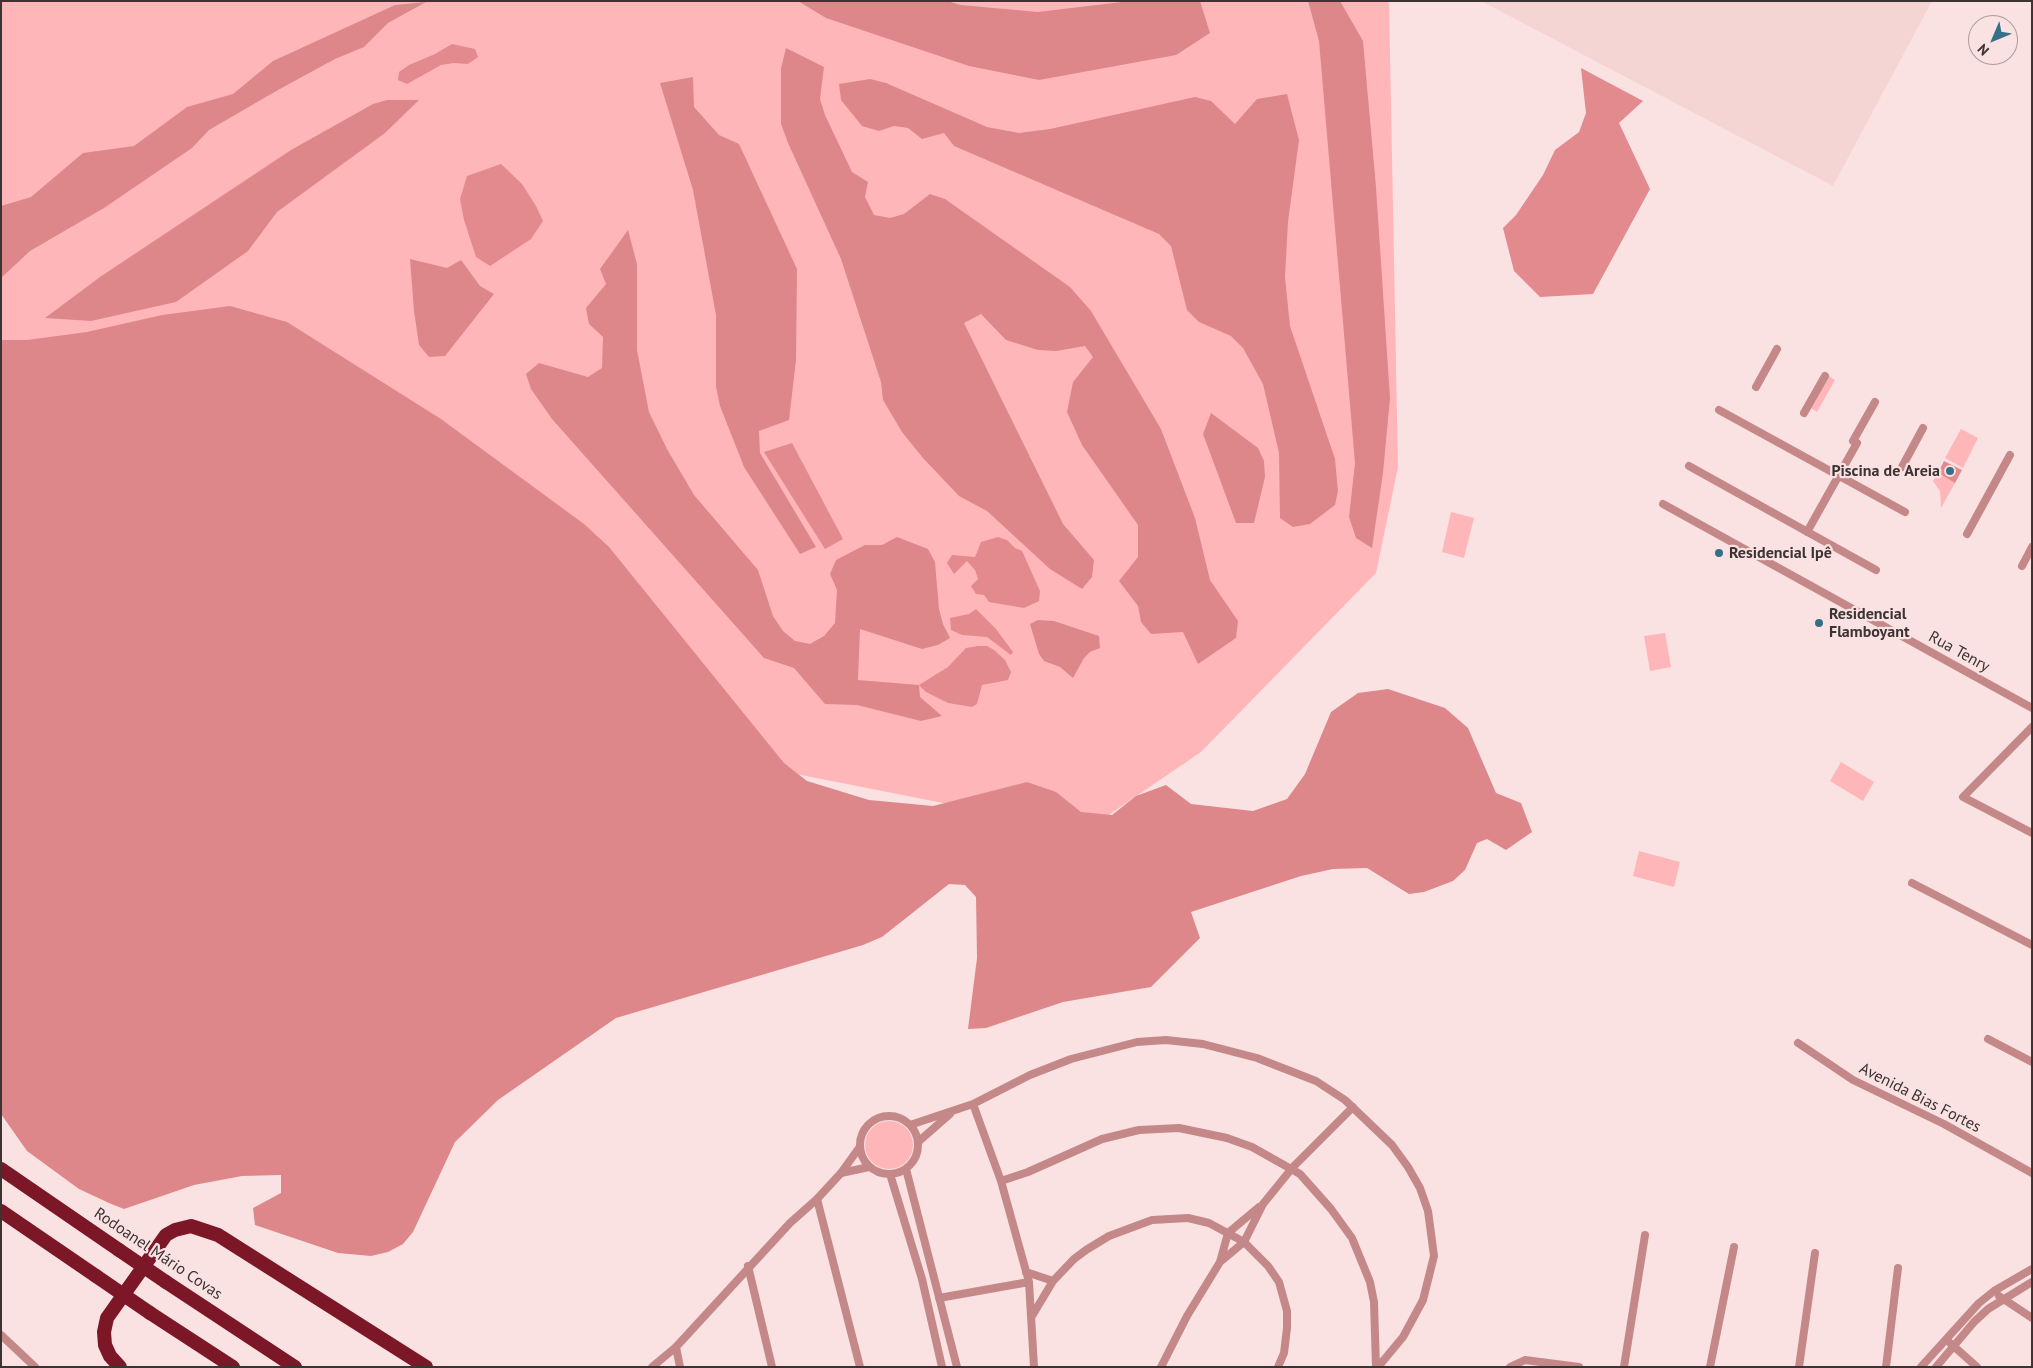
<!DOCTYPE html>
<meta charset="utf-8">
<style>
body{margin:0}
#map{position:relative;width:2033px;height:1368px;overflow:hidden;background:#fbe2e2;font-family:"PT Sans",sans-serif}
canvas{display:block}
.frame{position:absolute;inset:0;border:2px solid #3c3333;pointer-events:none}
.north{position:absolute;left:1968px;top:15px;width:50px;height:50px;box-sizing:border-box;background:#fbe2e2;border:1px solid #af9c9c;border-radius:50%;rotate:225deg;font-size:14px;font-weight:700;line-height:20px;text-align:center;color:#3c3333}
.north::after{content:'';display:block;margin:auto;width:18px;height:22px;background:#357088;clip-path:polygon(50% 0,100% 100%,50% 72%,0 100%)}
</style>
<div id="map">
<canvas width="2033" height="1368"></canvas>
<div class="frame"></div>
<div class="north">N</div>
</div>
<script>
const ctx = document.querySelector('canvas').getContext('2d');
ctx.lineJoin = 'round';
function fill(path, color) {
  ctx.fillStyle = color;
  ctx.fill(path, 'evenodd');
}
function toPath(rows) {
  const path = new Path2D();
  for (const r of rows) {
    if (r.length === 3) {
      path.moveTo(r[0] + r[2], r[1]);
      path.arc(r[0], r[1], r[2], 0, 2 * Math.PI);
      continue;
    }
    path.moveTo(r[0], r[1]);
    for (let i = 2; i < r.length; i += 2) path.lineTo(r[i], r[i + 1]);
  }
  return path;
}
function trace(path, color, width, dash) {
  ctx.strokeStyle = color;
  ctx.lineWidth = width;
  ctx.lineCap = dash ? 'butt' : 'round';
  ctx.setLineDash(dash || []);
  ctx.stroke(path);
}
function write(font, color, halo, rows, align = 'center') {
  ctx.font = font + ' "PT Sans",sans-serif';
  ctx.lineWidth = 4.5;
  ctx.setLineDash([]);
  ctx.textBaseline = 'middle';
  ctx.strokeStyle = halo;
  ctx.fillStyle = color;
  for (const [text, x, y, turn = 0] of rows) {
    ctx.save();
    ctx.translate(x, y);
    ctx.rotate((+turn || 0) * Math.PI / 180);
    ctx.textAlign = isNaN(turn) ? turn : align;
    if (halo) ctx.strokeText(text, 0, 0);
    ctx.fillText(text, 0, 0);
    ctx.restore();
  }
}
fill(toPath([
 [1481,1,1932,1,1833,186]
]), '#f5d4d4');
fill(toPath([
 [1,1,1389,1,1398,467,1376,573,1201,752,1085,831,791,773,1,386],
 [1829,376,1835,380,1817,412,1811,408],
 [1961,429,1978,438,1963,468,1945,458],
 [1938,473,1955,483,1941,508,1940,491,1933,481],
 [1451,512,1474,518,1464,558,1442,552],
 [1665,633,1671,667,1650,671,1644,636],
 [1841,762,1874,782,1863,801,1830,781],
 [1639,851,1680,862,1674,887,1633,876],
 [889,1145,24]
]), '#ffb6b8');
fill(toPath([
 [798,1,947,1,961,5,1038,12,1130,1,1200,1,1210,33,1176,55,1039,80,969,66,826,18],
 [1308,1,1340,1,1363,41,1376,187,1390,398,1383,473,1372,548,1356,538,1349,517,1355,463,1319,41],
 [426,2,388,23,364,47,335,59,278,90,209,130,192,148,104,208,30,251,1,278,1,206,31,197,83,153,134,146,187,107,233,94,273,61,395,5],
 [786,48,824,67,820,99,825,115,852,172,868,182,865,197,874,215,890,218,904,214,930,194,945,199,1070,287,1091,311,1161,429,1195,518,1210,580,1238,621,1236,638,1198,664,1183,632,1151,634,1141,622,1138,606,1119,581,1138,557,1138,525,1082,445,1067,412,1073,382,1093,357,1085,346,1056,351,1038,350,1006,340,981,314,964,323,1063,524,1094,560,1092,577,1082,589,1050,569,987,511,959,496,923,458,902,432,883,400,881,382,841,259,788,143,781,124,781,68],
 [693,77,694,107,719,135,739,144,797,269,796,360,789,420,759,431,760,453,816,547,800,554,744,467,720,406,716,387,716,315,693,190,660,83],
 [870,79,886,83,987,127,1019,133,1050,129,1195,97,1211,101,1235,124,1257,99,1287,94,1299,140,1288,222,1285,277,1290,326,1335,459,1338,491,1335,505,1310,524,1293,527,1280,518,1279,453,1263,384,1243,348,1231,336,1199,322,1187,310,1171,246,1159,234,954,146,944,133,922,139,908,128,894,126,879,131,862,126,841,100,839,84],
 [387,100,419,100,385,133,277,212,248,251,176,302,91,321,45,318,100,277,291,150,373,104],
 [628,230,637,264,637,350,649,412,667,449,694,495,758,570,773,616,783,631,795,641,810,644,824,636,835,623,837,590,830,574,836,560,865,545,882,545,897,537,928,549,935,562,939,609,943,624,950,638,938,645,922,649,860,629,858,680,919,685,920,697,942,716,921,721,857,705,825,704,794,668,764,658,552,419,531,389,526,374,539,363,588,377,602,368,603,337,589,324,586,308,606,284,600,269],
 [410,259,447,268,461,260,480,286,494,294,445,356,429,357,419,345,414,311],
 [230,306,287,322,441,419,584,524,609,547,784,763,807,781,869,800,933,806,1027,782,1056,792,1081,812,1112,815,1136,796,1166,785,1191,804,1253,811,1287,799,1305,774,1331,712,1358,693,1388,689,1445,708,1468,728,1496,793,1521,803,1532,832,1506,850,1487,839,1477,843,1465,870,1453,881,1424,892,1409,894,1367,868,1333,869,1301,876,1191,912,1200,938,1151,987,1063,1002,986,1028,968,1029,977,958,976,897,965,885,949,884,882,937,863,945,616,1018,498,1100,455,1142,413,1232,403,1244,388,1252,371,1256,338,1253,255,1225,253,1208,281,1193,281,1175,242,1176,194,1185,124,1209,109,1203,79,1189,27,1151,1,1114,1,340,27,340,87,332,162,315],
 [1211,413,1258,448,1264,461,1265,477,1254,523,1236,523,1203,434],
 [1038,620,1054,621,1099,636,1100,648,1090,652,1084,658,1073,678,1060,667,1044,661,1039,654,1030,624]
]), '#de878b');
fill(toPath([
 [452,44,475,49,478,57,468,64,454,63,441,65,407,84,398,80,399,72,409,65,435,54],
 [1581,68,1643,101,1619,123,1650,189,1593,294,1540,297,1514,271,1503,228,1516,215,1543,175,1555,150,1579,132,1586,113],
 [501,164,522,184,536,206,543,221,531,239,490,266,476,257,464,220,460,199,467,176],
 [792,443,843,539,825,549,764,452],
 [1944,461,1962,470,1955,483,1938,473],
 [998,537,1007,540,1015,548,1022,551,1040,591,1039,601,1024,608,989,602,984,595,976,594,971,586,978,579,975,570,967,561,954,574,947,563,952,555,975,557,981,542],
 [976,609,996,629,1013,652,1011,655,987,637,962,635,951,630,950,618,969,614],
 [978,646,987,646,994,650,1005,660,1011,672,1008,680,982,685,977,704,972,707,948,703,926,692,919,685,948,667,966,648]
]), '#e28a8e');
trace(toPath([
 [1756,387,1777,349],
 [1719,410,1905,512],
 [1804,413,1825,376],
 [1853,441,1875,402],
 [1689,466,1876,570],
 [1902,467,1923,428],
 [1663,504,2032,708],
 [1807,532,1857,443],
 [1967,534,2010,455],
 [2022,566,2032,547],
 [2032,727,1963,797,2032,833],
 [1912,883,2032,945],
 [1988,1039,2032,1062],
 [1798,1043,1853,1080,1944,1124,2032,1173],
 [973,1104,1001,1181,1029,1282,1034,1367],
 [889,1145,29],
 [910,1125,973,1104,1030,1075,1071,1059,1137,1042,1166,1040,1203,1044,1257,1058,1316,1081,1345,1100,1392,1145,1408,1167,1420,1188,1428,1211,1434,1256,1423,1300,1403,1337,1378,1367],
 [918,1142,950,1114],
 [906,1169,957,1367],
 [841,1173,869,1167],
 [890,1174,922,1279,942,1367],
 [1001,1181,1028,1172,1102,1139,1139,1130,1179,1128,1227,1138,1252,1147,1300,1174,1331,1209,1352,1238,1370,1282,1374,1302,1376,1367],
 [817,1199,860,1367],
 [1220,1262,1244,1242,1263,1204,1293,1167,1353,1107],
 [748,1266,772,1367],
 [1026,1272,1053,1281],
 [1999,1296,2032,1318],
 [939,1298,1029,1282],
 [1032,1316,1053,1281,1074,1259,1086,1250,1109,1236,1152,1220,1188,1218,1209,1223,1244,1242,1268,1266,1279,1282,1287,1311,1287,1328,1284,1353,1278,1367],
 [1,1335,35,1367],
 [1950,1343,1977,1367],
 [676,1347,680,1367],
 [652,1367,676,1347,790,1223,817,1199,841,1173,859,1148],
 [1161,1367,1187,1316,1220,1262,1228,1233,1259,1207],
 [1510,1367,1525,1360,1579,1367],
 [1624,1367,1645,1235],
 [1710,1367,1734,1247],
 [1799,1367,1815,1253],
 [1886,1367,1898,1268],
 [1921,1367,1979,1303,1994,1291,2032,1269],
 [1936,1367,1974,1322,1988,1309,2032,1282]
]), '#c58889', 8);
trace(toPath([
 [1,1169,119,1250],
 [1,1211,96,1276],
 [166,1282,295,1367],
 [150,1313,233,1367],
 [120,1367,110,1356,105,1345,104,1332,107,1318,166,1235,175,1230,191,1226,218,1235,426,1367]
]), '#7c1728', 14);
trace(toPath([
 [119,1250,166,1282],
 [96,1276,150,1313]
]), '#7c1728', 14);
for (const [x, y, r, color] of [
 [1950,471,5,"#357088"],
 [1719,553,5,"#357088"],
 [1819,623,5,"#357088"]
]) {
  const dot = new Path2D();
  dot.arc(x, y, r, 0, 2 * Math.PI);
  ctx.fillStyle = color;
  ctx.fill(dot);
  trace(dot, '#fbe2e2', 2);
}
write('bold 16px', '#3c3333', '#fbe2e2', [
 ["Piscina de Areia",1940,471,"right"],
 ["Residencial Ipê",1729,553],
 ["Residencial",1829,614],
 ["Flamboyant",1829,632]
], 'left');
write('16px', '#3c3333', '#fbe2e2', [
 ["Rua Tenry",1959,652,29],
 ["Avenida Bias Fortes",1920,1098,27],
 ["Rodoanel Mário Covas",158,1254,34]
]);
</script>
